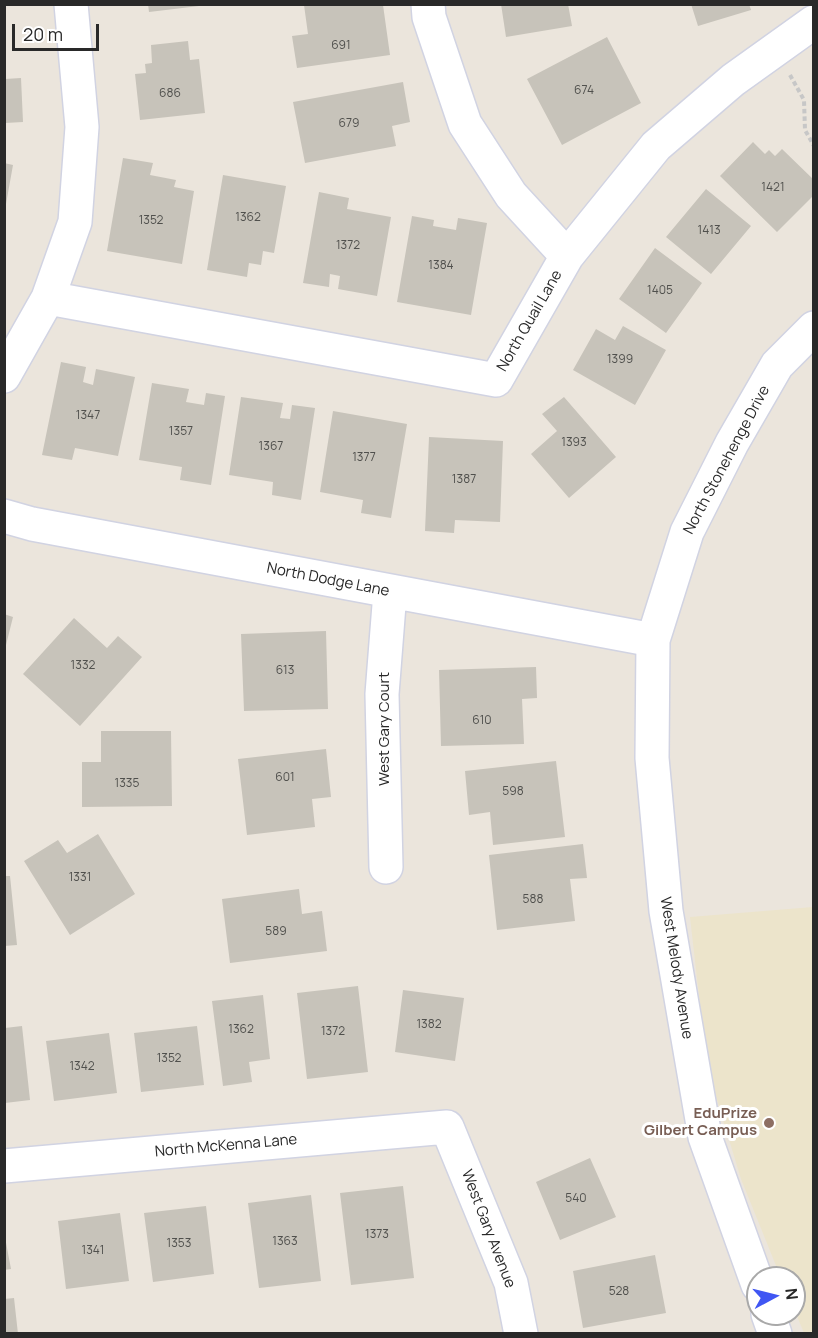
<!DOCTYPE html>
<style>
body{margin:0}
#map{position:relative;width:818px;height:1338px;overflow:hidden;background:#ebe5dc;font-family:Manrope,sans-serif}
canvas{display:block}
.frame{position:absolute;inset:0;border:6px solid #292929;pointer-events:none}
.north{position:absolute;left:746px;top:1266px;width:60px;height:60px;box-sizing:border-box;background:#fff;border:2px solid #a9a9a9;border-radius:50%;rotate:83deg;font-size:16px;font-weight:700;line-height:24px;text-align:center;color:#292929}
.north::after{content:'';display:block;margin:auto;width:21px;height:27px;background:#4056f3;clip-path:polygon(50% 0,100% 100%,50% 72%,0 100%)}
.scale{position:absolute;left:12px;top:24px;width:87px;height:27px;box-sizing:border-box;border:3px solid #292929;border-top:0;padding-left:8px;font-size:18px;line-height:21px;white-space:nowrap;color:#292929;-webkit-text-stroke:4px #fff;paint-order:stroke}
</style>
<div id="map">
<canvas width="818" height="1338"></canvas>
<div class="frame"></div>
<div class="north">N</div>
<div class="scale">20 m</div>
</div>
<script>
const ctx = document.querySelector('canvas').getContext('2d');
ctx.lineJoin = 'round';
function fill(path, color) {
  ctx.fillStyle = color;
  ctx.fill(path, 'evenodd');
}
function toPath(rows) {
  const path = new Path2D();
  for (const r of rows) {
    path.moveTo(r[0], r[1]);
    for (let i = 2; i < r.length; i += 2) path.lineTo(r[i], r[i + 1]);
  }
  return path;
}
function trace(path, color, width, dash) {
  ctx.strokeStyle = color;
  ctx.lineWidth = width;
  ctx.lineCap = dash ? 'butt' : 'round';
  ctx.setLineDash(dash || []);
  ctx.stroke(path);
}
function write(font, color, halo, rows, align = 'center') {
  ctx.font = font + ' Manrope,sans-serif';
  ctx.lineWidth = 6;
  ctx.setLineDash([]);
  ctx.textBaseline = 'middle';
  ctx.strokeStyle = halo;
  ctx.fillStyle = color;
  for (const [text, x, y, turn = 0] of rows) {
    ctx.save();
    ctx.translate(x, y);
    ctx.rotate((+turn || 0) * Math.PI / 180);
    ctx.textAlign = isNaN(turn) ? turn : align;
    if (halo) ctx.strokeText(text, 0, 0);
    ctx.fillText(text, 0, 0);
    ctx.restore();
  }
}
fill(toPath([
 [813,907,813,1333,804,1333,794,1309,794,1278,781,1278,741,1179,707,1067,690,917]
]), '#ece4cb');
fill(toPath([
 [148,4,199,4,199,6,149,12],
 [501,4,568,4,572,26,506,37],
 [691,4,749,4,751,10,698,26],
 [304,5,383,5,390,55,297,68,292,36,308,34],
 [607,37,641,103,562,145,527,79],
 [188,41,190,60,199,59,205,113,140,120,135,74,146,73,145,64,152,63,151,45],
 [21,78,23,122,5,123,5,79],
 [403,82,410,122,392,126,396,146,305,163,293,102],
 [753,142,765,154,769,150,775,156,782,149,814,180,814,195,777,232,720,176],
 [123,158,153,163,150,175,176,180,174,187,194,191,182,264,107,251],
 [4,163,13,165,6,204,4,204],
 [223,175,286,186,274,253,263,251,261,265,249,263,247,277,207,270],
 [706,189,751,226,711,274,666,237],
 [319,192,349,198,347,209,391,217,377,296,338,289,340,276,330,274,329,287,303,283],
 [412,216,434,220,433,226,456,230,458,218,487,223,471,315,397,302],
 [655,248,702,283,666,333,619,299],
 [623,326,666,350,635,405,573,370,596,329,615,340],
 [61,362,86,367,83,382,93,385,96,369,135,377,118,456,75,448,72,460,42,455],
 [152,383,189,389,186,402,204,405,206,393,225,396,211,485,180,480,182,467,139,460],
 [241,397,283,403,280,418,290,419,292,405,315,408,301,500,272,495,273,482,229,475],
 [564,397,616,457,569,498,531,454,557,431,542,414],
 [333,411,407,424,391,518,361,513,363,500,320,492],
 [429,437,503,441,500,522,455,520,454,533,425,531],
 [4,614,13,617,5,649,4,649],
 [74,618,107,648,118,636,142,657,80,726,23,674],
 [326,631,328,709,244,711,241,634],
 [536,667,537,698,522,699,524,744,441,746,439,670],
 [101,731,171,731,172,806,82,807,82,762,101,762],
 [326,749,331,797,312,799,315,827,247,835,238,759],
 [556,761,565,837,493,845,490,812,469,815,465,771],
 [98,834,135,894,70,935,24,861,58,840,67,853],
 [583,844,587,878,570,879,575,921,497,930,489,855],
 [4,876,10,876,17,945,4,946],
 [299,889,302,914,322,911,327,951,230,963,222,899],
 [358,986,368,1072,307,1079,297,993],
 [403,990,464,998,455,1061,395,1052],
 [263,995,270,1059,249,1062,252,1082,223,1086,212,1001],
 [22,1026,30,1100,5,1103,5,1028],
 [197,1026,204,1085,141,1092,134,1033],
 [109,1033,117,1093,54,1101,46,1041],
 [590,1158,616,1217,560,1240,536,1182],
 [403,1186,414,1278,351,1285,340,1193],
 [311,1195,321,1281,259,1288,248,1203],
 [206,1206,214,1274,153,1282,144,1213],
 [120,1213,129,1281,66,1289,58,1221],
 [4,1232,11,1269,4,1270],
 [655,1255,666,1313,583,1328,573,1271],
 [14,1298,18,1334,4,1334,4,1299]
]), '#c7c3ba');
const minor = toPath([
 [428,4,429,17,465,124,511,195,567,256],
 [48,298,496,380,567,256,656,146,733,80,814,22],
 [4,376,48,298,75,222,82,127,71,4],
 [4,516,32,524,653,640],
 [386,867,382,694,390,592],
 [4,1166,447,1127,511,1283,521,1334],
 [758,1285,705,1137,666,911,652,758,653,640,687,532,732,443,777,365,814,328],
 [768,1314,775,1334]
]);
trace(minor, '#d1d3e2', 36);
trace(toPath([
 [790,75,804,100,805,130,814,146]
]), '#c7c7c7', 4, [4.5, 3]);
trace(minor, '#fff', 33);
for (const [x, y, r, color] of [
 [769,1123,6,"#8d6e63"]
]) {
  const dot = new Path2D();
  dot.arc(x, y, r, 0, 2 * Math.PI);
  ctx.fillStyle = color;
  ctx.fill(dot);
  trace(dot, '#fff', 2);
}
write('12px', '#50504d', null, [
 ["691",341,46],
 ["674",584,91],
 ["686",170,94],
 ["679",349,124],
 ["1421",773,188],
 ["1362",248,218],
 ["1352",151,221],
 ["1413",709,231],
 ["1372",348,246],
 ["1384",441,266],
 ["1405",660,291],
 ["1399",620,360],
 ["1347",88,416],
 ["1357",181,432],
 ["1393",574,443],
 ["1367",271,447],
 ["1377",364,458],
 ["1387",464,480],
 ["1332",83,666],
 ["613",285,671],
 ["610",482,721],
 ["601",285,778],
 ["1335",127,784],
 ["598",513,792],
 ["1331",80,878],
 ["588",533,900],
 ["589",276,932],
 ["1382",429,1025],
 ["1362",241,1030],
 ["1372",333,1032],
 ["1352",169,1059],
 ["1342",82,1067],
 ["540",576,1199],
 ["1373",377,1235],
 ["1363",285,1242],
 ["1353",179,1244],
 ["1341",93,1251],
 ["528",619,1292]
]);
write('15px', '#292929', '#fff', [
 ["North Quail Lane",530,321,-60],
 ["North Stonehenge Drive",727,460,-62],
 ["North Dodge Lane",328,580,11],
 ["West Gary Court",385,729,-90],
 ["West Melody Avenue",676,968,81],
 ["North McKenna Lane",226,1146,-5],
 ["West Gary Avenue",488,1229,69]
]);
write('bold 15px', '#785e54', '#fff', [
 ["EduPrize",757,1114],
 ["Gilbert Campus",757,1131]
], 'right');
</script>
